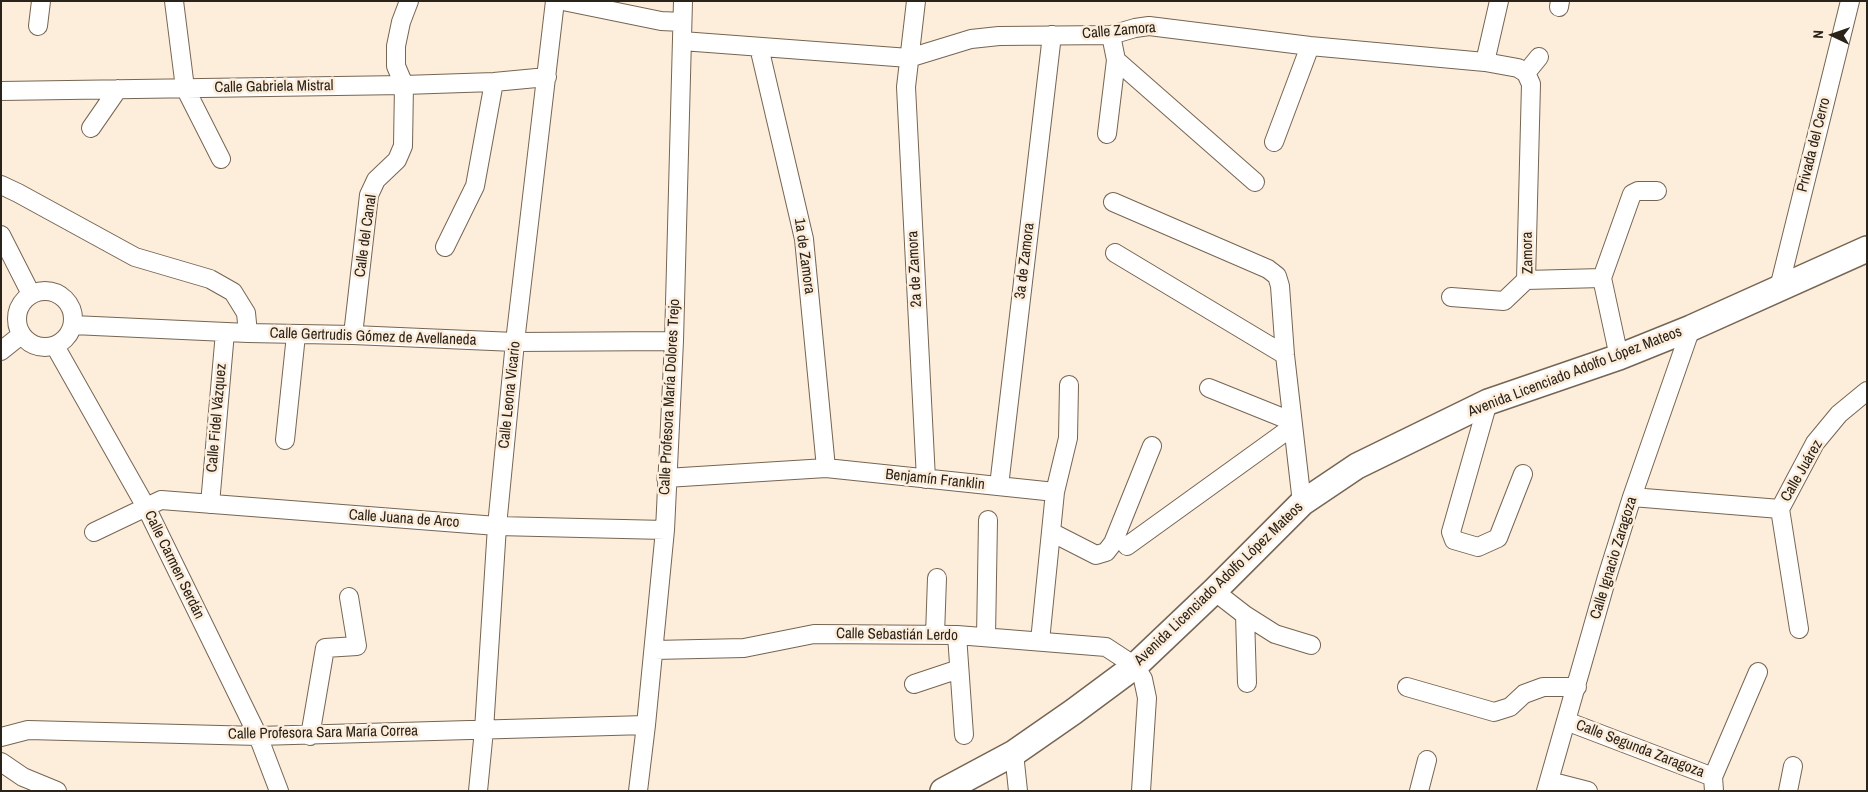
<!DOCTYPE html>
<meta charset="utf-8">
<style>
body{margin:0}
#map{position:relative;width:1868px;height:792px;overflow:hidden;background:#fdeddb;font-family:"Archivo Narrow",sans-serif}
canvas{display:block}
.frame{position:absolute;inset:0;border:2px solid #2a231a;pointer-events:none}
.north{position:absolute;left:1808px;top:10px;width:50px;height:50px;-webkit-text-stroke:4px #fdeddb;paint-order:stroke;rotate:273deg;font-size:14px;font-weight:700;line-height:20px;text-align:center;color:#2a231a}
.north::after{content:'';display:block;margin:auto;width:18px;height:22px;background:#2a231a;clip-path:polygon(50% 0,100% 100%,50% 72%,0 100%)}
</style>
<div id="map">
<canvas width="1868" height="792"></canvas>
<div class="frame"></div>
<div class="north">N</div>
</div>
<script>
const ctx = document.querySelector('canvas').getContext('2d');
ctx.lineJoin = 'round';
function toPath(rows) {
  const path = new Path2D();
  for (const r of rows) {
    if (r.length === 3) {
      path.moveTo(r[0] + r[2], r[1]);
      path.arc(r[0], r[1], r[2], 0, 2 * Math.PI);
      continue;
    }
    path.moveTo(r[0], r[1]);
    for (let i = 2; i < r.length; i += 2) path.lineTo(r[i], r[i + 1]);
  }
  return path;
}
function trace(path, color, width, dash) {
  ctx.strokeStyle = color;
  ctx.lineWidth = width;
  ctx.lineCap = dash ? 'butt' : 'round';
  ctx.setLineDash(dash || []);
  ctx.stroke(path);
}
function write(font, color, halo, rows, align = 'center') {
  ctx.font = font + ' "Archivo Narrow",sans-serif';
  ctx.lineWidth = 5;
  ctx.setLineDash([]);
  ctx.textBaseline = 'middle';
  ctx.strokeStyle = halo;
  ctx.fillStyle = color;
  for (const [text, x, y, turn = 0] of rows) {
    ctx.save();
    ctx.translate(x, y);
    ctx.rotate((+turn || 0) * Math.PI / 180);
    ctx.textAlign = isNaN(turn) ? turn : align;
    if (halo) ctx.strokeText(text, 0, 0);
    ctx.fillText(text, 0, 0);
    ctx.restore();
  }
}
const street = toPath([
 [174,1,185,88,221,159],
 [563,1,661,21,682,22],
 [916,1,906,87,926,479],
 [1559,7,1560,1],
 [38,26,41,1],
 [682,41,909,58,971,39,999,36,1111,35,1135,28,1149,26,1310,46,1485,62,1518,68,1526,73],
 [759,47,804,239,826,468],
 [1116,60,1255,182],
 [1485,62,1499,1],
 [1526,73,1531,84,1526,280],
 [1526,73,1539,57],
 [1,91,404,85,494,82,547,77],
 [91,128,118,89],
 [1107,134,1116,60,1111,35],
 [1274,142,1310,46],
 [1,185,18,193,135,257,210,279,233,292,246,313,248,333],
 [1113,202,1268,269,1277,276,1280,286,1285,355,1302,503],
 [1,235,31,294],
 [445,247,475,186,494,82],
 [1115,253,1285,355],
 [1602,278,1632,194,1638,191,1657,191],
 [1602,278,1619,357],
 [1526,280,1602,278],
 [1779,288,1850,1],
 [45,319,28],
 [1451,297,1504,301,1526,280],
 [73,325,248,333,353,335,515,342,674,341],
 [353,335,369,195,376,180,397,160,403,146,404,85,396,66,396,46,401,22,409,1],
 [55,346,146,507,258,736,279,791],
 [1,351,21,335],
 [1209,388,1291,421],
 [1488,402,1451,532,1454,540,1478,547,1498,538,1523,474],
 [285,440,296,335],
 [666,478,826,468,1055,492],
 [999,486,1052,35],
 [1632,497,1780,509],
 [210,504,225,332],
 [1780,509,1815,443,1839,414,1867,391],
 [1780,509,1799,629],
 [94,532,161,500,497,526,665,530],
 [1051,532,1096,555,1106,552,1113,543,1152,446],
 [1127,546,1292,427],
 [1214,591,1245,615,1275,634,1311,645],
 [1245,615,1247,683],
 [935,635,937,578],
 [957,635,964,735],
 [986,637,988,520],
 [1040,641,1055,492,1068,438,1069,385],
 [654,650,744,648,814,634,957,635,1106,647,1135,666,1143,679,1147,698,1141,791],
 [914,684,959,669],
 [1407,687,1494,712,1510,707,1524,694,1543,687,1577,687],
 [1566,721,1713,777],
 [310,736,325,648,357,646,349,597],
 [1,737,28,730,258,736,646,725],
 [1014,753,1018,791],
 [1,762,23,777,57,791],
 [1549,781,1588,791],
 [478,791,484,730,497,526,515,342,555,1],
 [638,791,646,725,665,530,674,341,683,1],
 [1419,791,1427,760],
 [1546,791,1607,577,1632,497,1691,328],
 [1714,791,1713,777,1758,672],
 [1788,791,1793,766]
]);
const secondary = toPath([
 [943,791,1014,753,1073,712,1135,666,1214,591,1302,503,1357,466,1488,402,1619,357,1691,328,1867,249]
]);
trace(street, '#766552', 20);
trace(secondary, '#766552', 28);
trace(street, '#fff', 18);
trace(secondary, '#fff', 25);
write('15px', '#2a231a', '#fdeddb', [
 ["Calle Zamora",1119,31,-5],
 ["Calle Gabriela Mistral",274,87,-1],
 ["Privada del Cerro",1814,145,-76],
 ["Calle del Canal",366,236,-82],
 ["Zamora",1528,253,-91],
 ["1a de Zamora",804,256,82],
 ["3a de Zamora",1025,261,-83],
 ["2a de Zamora",915,269,-93],
 ["Calle Gertrudis Gómez de Avellaneda",373,337,2],
 ["Avenida Licenciado Adolfo López Mateos",1575,372,-21],
 ["Calle Leona Vicario",510,395,-84],
 ["Calle Profesora María Dolores Trejo",670,397,-87],
 ["Calle Fidel Vázquez",217,418,-85],
 ["Calle Juárez",1802,471,-60],
 ["Benjamín Franklin",935,480,6],
 ["Calle Juana de Arco",404,519,4],
 ["Calle Ignacio Zaragoza",1614,558,-73],
 ["Calle Carmen Serdán",174,565,64],
 ["Avenida Licenciado Adolfo López Mateos",1219,584,-44],
 ["Calle Sebastián Lerdo",897,635,1],
 ["Calle Profesora Sara María Correa",323,733,-1],
 ["Calle Segunda Zaragoza",1640,749,21]
]);
</script>
